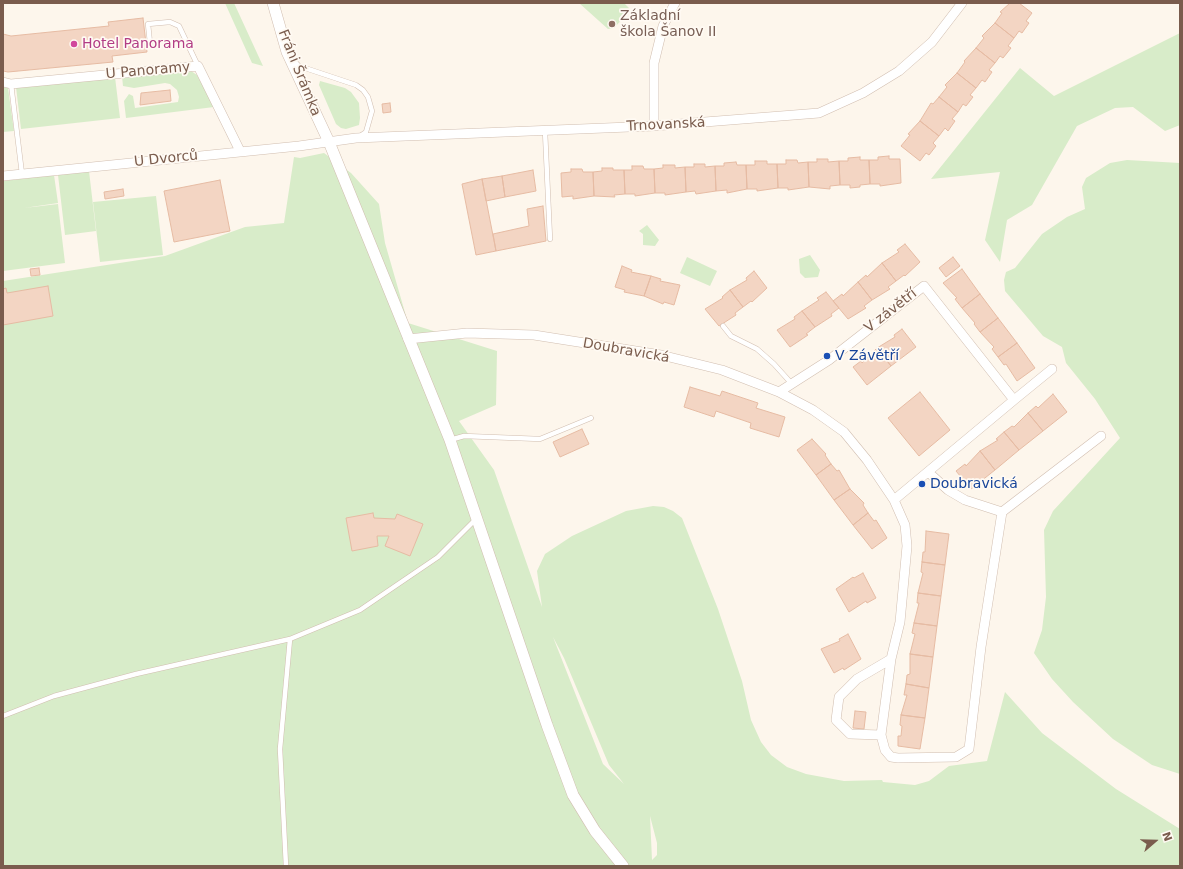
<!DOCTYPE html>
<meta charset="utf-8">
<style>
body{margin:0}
#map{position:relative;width:1183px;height:869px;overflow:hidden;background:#fdf6ec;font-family:"DejaVu Sans",sans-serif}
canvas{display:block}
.frame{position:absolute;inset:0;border:4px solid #7a5c4d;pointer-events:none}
.north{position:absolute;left:1135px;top:821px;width:40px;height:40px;-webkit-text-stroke:3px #fffaf3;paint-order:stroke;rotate:70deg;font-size:11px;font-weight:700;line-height:16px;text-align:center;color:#7a5c4d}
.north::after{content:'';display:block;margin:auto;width:14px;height:18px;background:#7a5c4d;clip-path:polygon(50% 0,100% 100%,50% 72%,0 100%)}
</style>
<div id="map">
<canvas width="1183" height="869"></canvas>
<div class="frame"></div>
<div class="north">N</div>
</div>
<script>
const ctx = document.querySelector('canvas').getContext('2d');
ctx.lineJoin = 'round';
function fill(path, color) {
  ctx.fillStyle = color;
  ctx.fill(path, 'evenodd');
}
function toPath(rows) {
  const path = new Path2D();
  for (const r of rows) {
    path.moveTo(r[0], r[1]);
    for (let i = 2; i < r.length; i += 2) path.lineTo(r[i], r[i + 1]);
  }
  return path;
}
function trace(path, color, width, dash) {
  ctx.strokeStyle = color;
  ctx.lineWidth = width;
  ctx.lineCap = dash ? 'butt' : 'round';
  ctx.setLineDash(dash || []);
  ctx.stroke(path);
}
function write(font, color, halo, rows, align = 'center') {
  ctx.font = font + ' "DejaVu Sans",sans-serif';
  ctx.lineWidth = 3.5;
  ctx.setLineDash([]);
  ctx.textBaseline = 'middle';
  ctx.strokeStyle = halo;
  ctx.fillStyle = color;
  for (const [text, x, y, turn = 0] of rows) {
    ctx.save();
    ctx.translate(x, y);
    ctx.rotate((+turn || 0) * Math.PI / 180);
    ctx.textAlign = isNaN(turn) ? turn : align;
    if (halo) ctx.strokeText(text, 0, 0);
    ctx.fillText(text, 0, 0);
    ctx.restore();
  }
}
fill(toPath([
 [225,3,234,3,263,66,252,63],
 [579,3,624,3,629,8,629,12,614,28,608,29],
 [1180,33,1180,125,1165,131,1133,107,1115,108,1077,126,1032,205,1007,220,1000,262,985,240,1000,172,931,179,1020,68,1054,96],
 [191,71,197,75,214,107,126,118,124,101,129,94,133,96,135,108,178,102,179,97,177,90,170,84,165,83,134,88,123,86,122,76],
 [115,77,120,118,21,129,16,87],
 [320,81,345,88,351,92,359,103,360,118,359,125,346,129,341,128,336,124,319,85],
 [3,87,8,88,14,131,3,132],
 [324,153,351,173,379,204,385,243,408,323,497,351,496,405,459,421,494,470,542,607,537,571,545,554,572,536,626,511,653,506,664,507,673,511,682,518,718,609,742,681,751,720,761,742,771,755,787,767,806,774,844,781,882,780,883,782,915,785,929,781,949,766,987,761,1005,692,1042,733,1116,789,1180,829,1180,866,3,866,3,281,165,256,245,227,284,223,294,157,300,158],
 [553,637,564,658,609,765,624,784,603,764],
 [650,816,657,843,657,855,652,860],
 [1127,160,1180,163,1180,774,1152,765,1113,739,1073,702,1052,679,1034,653,1042,630,1046,597,1044,530,1053,511,1120,438,1095,399,1066,363,1062,347,1043,336,1005,291,1004,280,1006,272,1015,268,1042,234,1067,217,1085,209,1082,187,1086,178,1110,163],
 [89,171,96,231,65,235,58,175],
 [54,175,58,203,24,208,58,204,65,263,3,271,3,181],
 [156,196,163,255,100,262,93,202],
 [647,225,659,240,655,246,643,245,643,234,639,231],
 [810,255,820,270,818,277,805,278,800,273,799,259],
 [687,257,717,271,710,286,680,273]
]), '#d8ecc9');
const building = toPath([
 [1010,3,1019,3,1032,13,1026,21,1029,23,1022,33,1019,31,1014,38,995,23,1002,13,1000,12,1010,3],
 [143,18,147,52,112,56,113,62,8,72,3,71,3,34,11,36,109,26,108,22,143,18],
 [995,23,1014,38,1008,46,1011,48,1003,58,1000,56,995,63,976,48,984,38,982,36,995,23],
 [976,48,995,63,989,70,992,72,985,82,982,80,976,88,957,73,965,62,964,61,976,48],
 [957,73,976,88,970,95,973,97,966,106,963,104,958,112,939,97,947,87,945,85,957,73],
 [170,90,171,101,140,105,141,93,170,90],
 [939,97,958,112,952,119,955,121,948,131,945,128,939,136,920,121,931,103,933,104,939,97],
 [390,103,391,112,383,113,382,104,390,103],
 [920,121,939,136,933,143,936,146,929,155,926,153,920,161,901,146,910,135,908,134,920,121],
 [889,156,889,159,900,159,901,183,880,186,880,184,870,184,869,160,878,160,878,157,889,156],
 [860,157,860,160,869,160,870,184,860,185,860,187,850,188,850,185,840,185,839,161,848,161,848,158,860,157],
 [817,159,828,159,828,162,839,161,840,185,830,186,830,189,809,187,808,162,817,162,817,159],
 [786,160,797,160,798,163,808,162,809,187,788,190,788,188,778,188,777,164,786,164,786,160],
 [755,161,767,161,767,164,777,164,778,188,757,191,757,189,747,189,746,165,755,165,755,161],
 [736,162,737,165,746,165,747,189,727,193,727,190,716,191,715,166,724,166,724,163,736,162],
 [694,164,705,164,705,167,715,166,716,191,696,194,695,191,686,192,685,167,694,167,694,164],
 [663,165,675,165,675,168,685,167,686,192,665,195,665,193,655,193,654,169,663,168,663,165],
 [632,166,643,166,644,169,654,169,655,193,635,196,635,194,625,194,624,170,632,170,632,166],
 [602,168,613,168,613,170,624,170,625,194,614,195,615,197,594,196,593,172,602,171,602,168],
 [571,169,582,169,583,172,593,172,594,196,573,199,573,196,562,197,561,173,571,172,571,169],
 [533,170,536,191,505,197,502,176,533,170],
 [502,176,505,197,486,201,482,179,502,176],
 [482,179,496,251,476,255,462,184,482,179],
 [220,180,230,231,174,242,164,191,220,180],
 [123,189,124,196,105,199,104,192,123,189],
 [543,206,546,241,496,251,493,234,529,226,527,209,543,206],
 [905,244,920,262,905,276,904,275,896,281,882,263,899,252,897,250,905,244],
 [953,257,960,266,946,277,939,268,953,257],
 [882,263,896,281,888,287,890,289,872,300,858,282,866,275,867,277,882,263],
 [622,266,632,270,631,272,651,276,644,296,624,292,625,290,615,287,622,266],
 [39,268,40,275,31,276,30,269,39,268],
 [962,269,980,294,962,308,955,299,957,298,943,283,962,269],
 [754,271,767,288,752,302,751,301,743,307,730,290,747,280,746,278,754,271],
 [651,276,661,279,660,281,680,285,674,305,664,302,663,304,644,296,651,276],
 [858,282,872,300,864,306,866,308,848,319,833,301,842,294,843,296,858,282],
 [48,286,53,316,3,325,3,289,6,288,7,293,48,286],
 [730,290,743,307,735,313,736,315,719,326,705,309,723,298,722,297,730,290],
 [826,292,839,308,831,314,832,316,815,327,802,311,819,300,817,298,826,292],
 [980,294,998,318,980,332,974,324,975,323,962,308,980,294],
 [802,311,815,327,806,334,808,335,790,347,777,330,795,319,794,317,802,311],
 [998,318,1017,343,998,357,992,349,994,347,980,332,998,318],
 [902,329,916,347,891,366,877,348,895,337,894,335,902,329],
 [1017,343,1035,368,1017,381,1006,364,1004,365,998,357,1017,343],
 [877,348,891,366,867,385,853,367,861,361,862,363,877,348],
 [690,387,720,396,722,391,758,403,756,408,785,417,779,437,750,428,751,423,716,411,714,417,684,407,690,387],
 [920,392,950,430,919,456,888,418,920,392],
 [1053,394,1067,412,1043,431,1028,413,1036,406,1038,408,1053,394],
 [1028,413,1043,431,1019,450,1004,432,1012,426,1014,427,1028,413],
 [582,429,589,444,560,457,553,442,582,429],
 [1004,432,1019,450,995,470,980,451,998,440,996,439,1004,432],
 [812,439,826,454,825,455,831,464,816,475,797,450,812,439],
 [980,451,995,470,971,489,956,471,965,464,966,466,980,451],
 [831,464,837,471,839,470,850,489,834,500,816,475,831,464],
 [850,489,864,503,863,505,868,513,853,525,834,500,850,489],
 [373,513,374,518,395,519,397,514,423,524,410,556,385,546,389,536,377,536,378,546,352,551,346,518,373,513],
 [868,513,874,521,876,520,887,538,872,549,853,525,868,513],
 [926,531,949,534,945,565,922,562,923,552,925,552,926,531],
 [922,562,945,565,941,596,918,593,923,573,921,572,922,562],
 [863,573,876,598,867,603,866,601,849,612,836,589,853,577,854,578,863,573],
 [918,593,941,596,937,626,914,623,919,603,917,603,918,593],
 [914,623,937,626,933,657,910,654,915,634,912,633,914,623],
 [848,634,861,659,844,670,843,668,834,673,821,649,840,641,839,639,848,634],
 [910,654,933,657,929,688,906,684,907,675,910,674,910,654],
 [906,684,929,688,925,718,901,715,907,695,904,695,906,684],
 [855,711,866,712,864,729,853,728,855,711],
 [901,715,925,718,920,749,898,746,898,736,901,736,902,726,900,725,901,715]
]);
fill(building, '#f3d5c3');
trace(building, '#e6bba3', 1);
const service = toPath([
 [150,43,148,24,170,22,179,26,198,66],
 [296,63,299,66,356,85,363,90,368,97,372,111,366,132,360,136],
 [11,84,22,174],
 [545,131,550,239],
 [723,326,731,336,757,349,774,364,792,384],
 [450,440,464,436,540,439,591,418],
 [3,716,54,696,136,674,290,639,360,610,438,557,476,519],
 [286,866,280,749,290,639]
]);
const minor = toPath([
 [3,82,11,84,198,66,240,151],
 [654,126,654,63,663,26,675,3],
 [3,176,299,146,356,138,654,126,819,113,863,93,899,71,932,42,962,3],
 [408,339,467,333,534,335,661,355,722,370,779,392,813,410,844,432,867,460,894,500,905,525,907,546,900,622,891,659,881,735,885,750,891,757,898,758,956,757,969,749,981,647,1002,512,965,500,948,490,928,472],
 [779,392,829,360,924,286,1014,400,894,500],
 [1014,400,1052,369],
 [1002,512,1101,436],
 [881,735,850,734,836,720,839,697,857,679,891,659]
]);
const tertiary = toPath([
 [273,3,287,52,329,142,450,440,547,725,573,795,595,831,623,866]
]);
trace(service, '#d1beb0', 5.5);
trace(minor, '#d1beb0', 10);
trace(tertiary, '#d1beb0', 12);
trace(service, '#fff', 4.5);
trace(minor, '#fff', 9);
trace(tertiary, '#fff', 11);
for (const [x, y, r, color] of [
 [612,24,4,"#8d6e63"],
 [74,44,4,"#d1479c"],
 [827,356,4,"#1a4fb4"],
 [922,484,4,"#1a4fb4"]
]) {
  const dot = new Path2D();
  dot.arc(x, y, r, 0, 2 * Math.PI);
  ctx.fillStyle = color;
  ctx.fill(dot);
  trace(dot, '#fffaf3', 1.5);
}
write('14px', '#785e54', '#fffaf3', [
 ["Základní",620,16],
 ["škola Šanov II",620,32]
], 'left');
write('14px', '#b23c85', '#fffaf3', [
 ["Hotel Panorama",82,44]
], 'left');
write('14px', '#7a5c4d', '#fffaf3', [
 ["U Panoramy",148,71,-5],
 ["Fráni Šrámka",299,73,68],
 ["Trnovanská",666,125,-3],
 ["U Dvorců",166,159,-6],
 ["V závětří",891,311,-38],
 ["Doubravická",626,351,10]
]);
write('14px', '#164399', '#fffaf3', [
 ["V Závětří",835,356],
 ["Doubravická",930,484]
], 'left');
</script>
